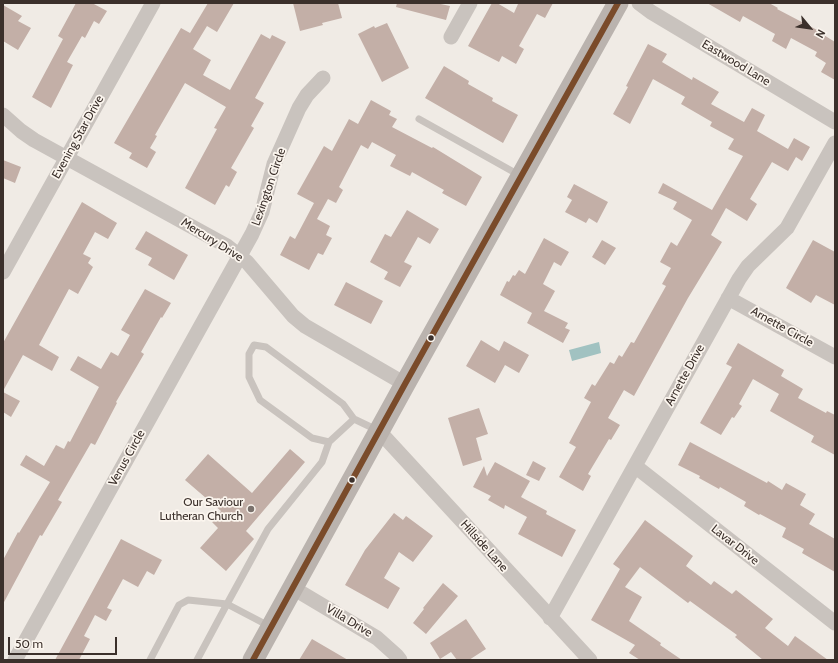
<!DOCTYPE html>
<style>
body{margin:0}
#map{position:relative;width:838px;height:663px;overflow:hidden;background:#f0ebe5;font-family:Cabin,sans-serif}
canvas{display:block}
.frame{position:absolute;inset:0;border:4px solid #3b302b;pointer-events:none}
.north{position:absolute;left:790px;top:8px;width:40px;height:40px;-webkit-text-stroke:3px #fbf5ee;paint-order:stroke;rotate:119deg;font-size:11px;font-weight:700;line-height:16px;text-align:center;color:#3b302b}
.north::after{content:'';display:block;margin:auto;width:14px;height:18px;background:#3b302b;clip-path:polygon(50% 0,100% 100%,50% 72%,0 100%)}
.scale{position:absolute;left:8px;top:637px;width:109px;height:18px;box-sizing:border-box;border:2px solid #3b302b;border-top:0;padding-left:5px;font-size:12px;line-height:14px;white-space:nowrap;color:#3b302b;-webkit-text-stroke:3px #fbf5ee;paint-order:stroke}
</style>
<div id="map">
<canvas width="838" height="663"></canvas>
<div class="frame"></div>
<div class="north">N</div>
<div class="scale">50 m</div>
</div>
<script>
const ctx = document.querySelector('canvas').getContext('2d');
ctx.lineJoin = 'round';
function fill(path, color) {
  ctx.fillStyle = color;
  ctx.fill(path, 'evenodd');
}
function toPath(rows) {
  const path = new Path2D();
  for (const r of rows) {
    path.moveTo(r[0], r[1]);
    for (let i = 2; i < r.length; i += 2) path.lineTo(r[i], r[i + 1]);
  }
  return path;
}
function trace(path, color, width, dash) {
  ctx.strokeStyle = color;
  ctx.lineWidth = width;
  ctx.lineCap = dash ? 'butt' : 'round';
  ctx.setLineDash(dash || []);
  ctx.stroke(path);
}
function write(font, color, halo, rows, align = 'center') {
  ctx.font = font + ' Cabin,sans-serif';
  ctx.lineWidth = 3.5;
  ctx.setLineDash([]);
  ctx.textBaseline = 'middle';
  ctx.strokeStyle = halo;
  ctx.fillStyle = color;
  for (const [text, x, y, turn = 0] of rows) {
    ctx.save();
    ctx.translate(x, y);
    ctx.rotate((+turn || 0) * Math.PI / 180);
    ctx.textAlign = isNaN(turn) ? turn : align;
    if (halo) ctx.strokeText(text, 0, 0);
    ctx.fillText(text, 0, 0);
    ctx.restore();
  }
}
fill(toPath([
 [599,342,601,353,572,361,569,350]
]), '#a1c2c1');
fill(toPath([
 [76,3,92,3,107,11,99,24,94,21,85,38,82,36,67,62,73,65,51,108,32,97,63,39,58,36],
 [208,3,234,3,217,32,207,26,193,49,211,60,203,75,230,90,261,34,270,39,272,35,286,42,255,98,264,103,251,126,254,128,231,168,237,172,229,187,226,185,215,205,185,188,217,129,214,128,226,107,185,83,155,135,157,136,150,148,156,152,147,168,129,158,132,153,114,143,181,28,190,33],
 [293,3,338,3,342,18,322,23,323,25,300,31],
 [397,3,436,3,450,6,446,20,396,7],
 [492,3,497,3,514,13,518,4,516,3,553,3,545,18,537,14,519,46,524,49,516,64,502,56,499,62,468,46],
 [707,3,769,3,778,8,777,9,819,31,819,32,835,42,835,80,821,72,826,63,815,56,817,52,791,38,786,49,772,41,775,34,743,16,740,22],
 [3,5,22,16,18,21,31,28,18,50,3,41],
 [387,23,409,68,382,82,358,34,374,26,375,28],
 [648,44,667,54,662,62,692,80,693,77,719,92,711,104,744,122,752,108,765,115,757,131,788,149,794,138,810,147,802,161,796,157,788,171,772,162,750,199,757,204,747,221,726,208,711,235,722,242,688,298,634,396,624,390,608,418,620,425,611,440,609,439,588,474,591,476,583,491,559,477,576,447,569,443,591,402,584,398,592,384,595,386,610,362,614,364,619,355,622,357,631,342,634,343,666,286,662,284,671,268,660,262,671,242,677,246,692,220,673,209,677,202,658,193,663,183,712,210,743,156,728,149,734,139,710,126,712,122,681,104,685,97,653,79,630,124,613,114,628,87,626,86],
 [444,66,469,81,468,84,493,98,492,101,518,115,503,143,425,98],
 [371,100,391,111,389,115,397,119,392,127,432,148,433,147,482,177,466,206,442,193,444,190,412,172,410,176,390,166,396,155,372,142,368,149,361,145,339,187,343,190,336,203,328,199,317,219,330,226,326,235,332,238,323,255,318,253,309,270,280,255,290,236,295,239,314,203,297,194,324,146,332,151,349,119,358,124],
 [3,160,21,167,15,183,3,178],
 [574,184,608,202,597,223,589,218,586,223,565,212,572,200,567,197],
 [82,202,117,223,108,239,95,232,83,254,91,258,88,263,93,267,78,294,69,289,39,345,59,357,52,371,23,355,3,391,3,343],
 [407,210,439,229,430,244,418,237,404,262,412,266,400,287,384,279,388,272,370,262,385,234,391,237],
 [146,231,188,255,174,280,148,265,152,258,135,249],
 [544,238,569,252,561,266,554,262,543,284,555,291,544,311,568,323,565,328,570,330,563,343,527,323,532,313,500,295,507,281,509,282,513,275,515,276,519,270,525,274],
 [602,240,616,248,605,265,592,257],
 [813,240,835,252,835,305,816,295,811,303,786,288],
 [346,282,383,301,371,324,334,305],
 [145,289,171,303,162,318,161,317,141,352,144,354,116,402,117,403,95,445,91,443,58,500,62,502,42,536,40,535,3,604,3,560,18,532,19,533,50,482,20,465,26,455,44,466,56,445,64,449,68,441,70,442,99,387,70,370,78,356,101,369,111,352,118,356,130,335,121,330],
 [481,340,499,351,504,341,529,355,519,373,505,365,495,383,466,366],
 [738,343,784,370,781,376,803,389,798,398,826,413,827,411,835,415,835,455,811,442,814,436,770,411,779,394,753,379,739,404,742,406,734,418,732,417,721,435,700,423,732,367,726,364],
 [3,392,20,401,11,417,3,412],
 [479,408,488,434,476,438,482,460,463,466,448,418],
 [690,442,767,483,768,481,782,490,786,483,806,494,800,505,815,514,809,524,835,539,835,572,802,553,804,549,782,537,786,528,760,514,759,515,744,506,746,502,720,487,719,489,699,478,700,476,678,465],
 [290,449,305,462,246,531,254,539,226,571,200,548,218,528,212,522,221,511,185,480,208,454,252,493],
 [533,461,546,468,539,481,526,475],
 [495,462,530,481,521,497,547,511,546,514,576,530,562,557,518,534,527,517,505,505,504,509,488,500,491,496,473,487,484,466,487,476],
 [394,513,403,520,406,516,433,536,413,562,399,552,384,578,400,588,388,609,345,585,365,550],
 [645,520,693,556,686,566,711,585,714,581,732,594,736,590,773,619,765,628,788,646,795,636,828,660,763,660,735,637,737,635,690,601,688,603,640,567,625,587,642,597,629,621,661,643,660,645,682,660,640,660,629,653,635,645,591,620,620,569,613,564],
 [121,539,162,560,154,575,147,571,138,587,123,579,107,608,112,610,106,621,95,615,84,636,90,639,79,660,55,660],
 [443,583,458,596,426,634,413,623,424,609,423,608],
 [466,619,486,649,469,660,457,660,451,652,440,659,430,643],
 [312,639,348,660,299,660]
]), '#c3afa7');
trace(toPath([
 [419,119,519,175],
 [329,442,312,438,260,400,249,377,249,354,254,345,266,347,343,404,354,419,377,430],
 [269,626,227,604,268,529,322,462,329,442,354,419],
 [150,660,179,605,188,600,227,604,197,660]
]), '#c9c3be', 7);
trace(toPath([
 [639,3,651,12,835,122],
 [451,37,470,3],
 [3,115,21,131,34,140,227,246,247,262,293,316,305,326,405,384],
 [3,272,153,3],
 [728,298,835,357],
 [379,431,590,660],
 [635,466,835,623],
 [293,588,377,638,396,655,400,660],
 [550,618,739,279,748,266,787,228,835,143],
 [15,660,252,234,262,212,274,164,299,108,307,95,323,78]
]), '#c9c3be', 15);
trace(toPath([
 [253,660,405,384,618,3]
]), '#bab3ae', 21);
trace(toPath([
 [253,660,405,384,618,3]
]), '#7a4b2a', 6);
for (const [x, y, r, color] of [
 [431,338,3.5,"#3b302b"],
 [352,480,3.5,"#3b302b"],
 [251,509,4,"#7a716c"]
]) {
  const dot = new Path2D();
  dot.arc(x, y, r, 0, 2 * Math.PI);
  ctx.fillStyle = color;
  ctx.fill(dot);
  trace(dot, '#fbf5ee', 1.5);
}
write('12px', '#3b302b', '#fbf5ee', [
 ["Eastwood Lane",736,63,31],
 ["Evening Star Drive",78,137,-61],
 ["Lexington Circle",269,187,-71],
 ["Mercury Drive",212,240,32],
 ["Arnette Circle",782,327,29],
 ["Arnette Drive",685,375,-61],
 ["Venus Circle",127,458,-61],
 ["Lavar Drive",735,545,38],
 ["Hillside Lane",484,546,48],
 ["Villa Drive",349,621,31]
]);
write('12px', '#3b302b', '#fbf5ee', [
 ["Our Saviour",243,502],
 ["Lutheran Church",243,516]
], 'right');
</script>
